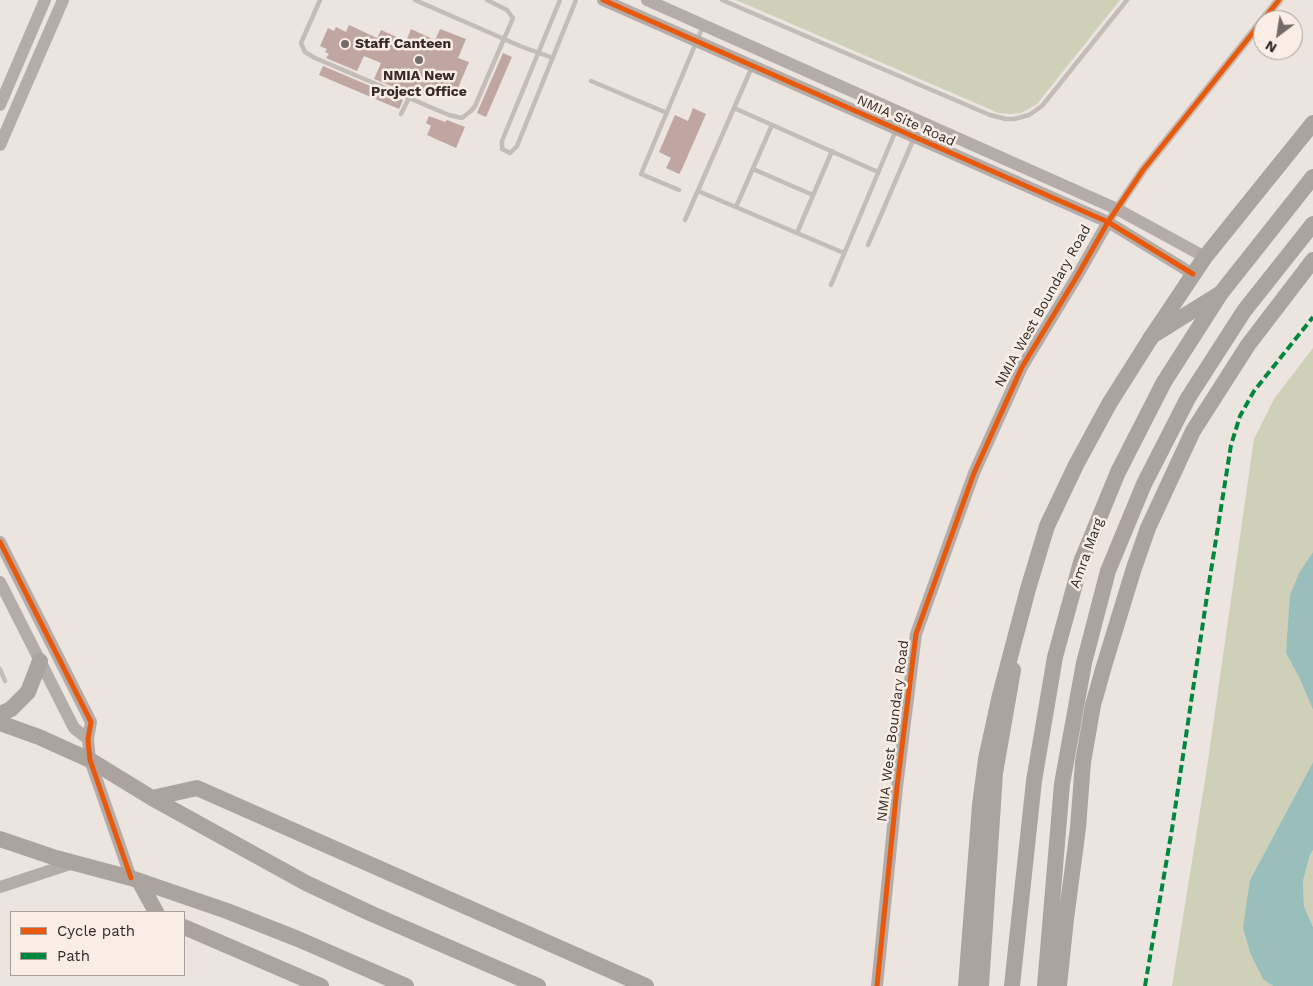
<!DOCTYPE html>
<style>
body{margin:0}
#map{position:relative;width:1313px;height:986px;overflow:hidden;background:#ebe4df;font-family:"Work Sans",sans-serif}
canvas{display:block}
.legend{position:absolute;left:10px;top:911px;width:175px;height:65px;box-sizing:border-box;background:#f9eee5;border:1px solid #aa9f99;margin:0;padding:6px 9px;list-style:none;font-size:15px;color:#342926}
.legend li{display:flex;align-items:center;gap:10px;height:25px}
.legend b{width:25px;border:1px solid #aa9f99}
.north{position:absolute;left:1253px;top:10px;width:50px;height:50px;box-sizing:border-box;background:#f9eee5;border:1px solid #aa9f99;border-radius:50%;rotate:211deg;font-size:14px;font-weight:700;line-height:20px;text-align:center;color:#342926}
.north::after{content:'';display:block;margin:auto;width:18px;height:22px;background:#746a67;clip-path:polygon(50% 0,100% 100%,50% 72%,0 100%)}
</style>
<div id="map">
<canvas width="1313" height="986"></canvas>
<ul class="legend">
<li><b style="height:6px;background:#e8590c"></b>Cycle path</li>
<li><b style="height:6px;background:#00873e"></b>Path</li>
</ul>
<div class="north">N</div>
</div>
<script>
const ctx = document.querySelector('canvas').getContext('2d');
ctx.lineJoin = 'round';
function fill(path, color) {
  ctx.fillStyle = color;
  ctx.fill(path, 'evenodd');
}
function toPath(rows) {
  const path = new Path2D();
  for (const r of rows) {
    path.moveTo(r[0], r[1]);
    for (let i = 2; i < r.length; i += 2) path.lineTo(r[i], r[i + 1]);
  }
  return path;
}
function trace(path, color, width, dash) {
  ctx.strokeStyle = color;
  ctx.lineWidth = width;
  ctx.lineCap = dash ? 'butt' : 'round';
  ctx.setLineDash(dash || []);
  ctx.stroke(path);
}
function write(font, color, halo, rows, align = 'center') {
  ctx.font = font + ' "Work Sans",sans-serif';
  ctx.lineWidth = 5;
  ctx.setLineDash([]);
  ctx.textBaseline = 'middle';
  ctx.strokeStyle = halo;
  ctx.fillStyle = color;
  for (const [text, x, y, turn = 0] of rows) {
    ctx.save();
    ctx.translate(x, y);
    ctx.rotate((+turn || 0) * Math.PI / 180);
    ctx.textAlign = isNaN(turn) ? turn : align;
    if (halo) ctx.strokeText(text, 0, 0);
    ctx.fillText(text, 0, 0);
    ctx.restore();
  }
}
fill(toPath([
 [736,0,1120,0,1037,104,1021,113,1011,114,998,113,985,107],
 [1313,348,1313,552,1300,571,1286,652,1299,677,1313,710,1313,762,1250,880,1263,978,1273,986,1172,986,1208,761,1254,439,1274,399],
 [1313,850,1313,927,1304,906,1303,881,1310,855]
]), '#ced0b8');
fill(toPath([
 [1313,552,1313,710,1299,677,1286,653,1290,595,1300,571],
 [1313,762,1313,850,1310,855,1303,881,1304,906,1313,927,1313,986,1273,986,1263,979,1251,955,1243,928,1250,880]
]), '#9abebb');
fill(toPath([
 [349,25,377,38,381,30,406,41,411,29,435,40,440,29,466,39,458,58,469,62,455,95,431,84,425,96,408,88,406,92,374,79,381,63,364,56,357,71,326,58,329,54,325,52,327,49,320,46,328,28,334,31,336,27,346,32],
 [503,53,512,57,486,117,477,113],
 [323,66,403,100,399,109,319,75],
 [693,108,706,114,682,169,679,174,666,168,671,158,659,152,675,115,688,121],
 [429,116,445,122,447,120,465,127,456,148,427,135,431,126,426,123]
]), '#bfa6a0');
trace(toPath([
 [320,0,301,43,305,52,315,58,449,115,462,118,471,111,475,106,513,18,507,10,487,0],
 [415,0,520,46,553,58],
 [560,0,502,141,502,149,510,153,517,146,576,0],
 [722,0,990,115,1006,119,1014,119,1029,115,1042,106,1127,0],
 [591,81,667,113],
 [734,108,878,172],
 [401,114,409,98],
 [753,169,813,195],
 [679,190,641,174,703,26],
 [698,191,844,253],
 [736,207,772,125],
 [685,220,752,67],
 [797,233,832,151],
 [868,245,914,138],
 [831,285,896,130],
 [0,669,5,681]
]), '#c4bcb7', 4.5);
trace(toPath([
 [1108,222,1143,170,1279,0]
]), '#c4bcb7', 9);
trace(toPath([
 [603,0,1108,222,1193,274],
 [647,0,1117,209,1205,257],
 [0,105,45,0],
 [0,145,63,0],
 [0,542,91,722,88,739,90,760,131,878],
 [0,582,74,728,88,739],
 [0,887,73,863],
 [877,986,897,787,916,634,974,473,1022,367,1076,278,1108,222]
]), '#b4aca8', 12);
trace(toPath([
 [1150,339,1205,257,1313,123],
 [0,714,11,709,28,692,40,661],
 [0,723,39,737,90,760,152,798,306,883,372,914,538,986],
 [152,798,197,788,646,986],
 [0,839,56,858,131,878,227,911,298,939,406,986],
 [139,881,156,912],
 [184,927,321,986],
 [981,986,995,773,1013,670],
 [1012,986,1034,781,1055,657,1081,562,1118,472,1164,382,1221,293,1313,177],
 [1045,986,1062,784,1084,663,1108,571,1144,484,1188,398,1244,311,1313,224],
 [1059,986,1066,919,1078,828,1083,762,1093,705,1104,666,1134,568,1148,528,1193,431,1248,345,1313,260]
]), '#aaa39e', 16);
trace(toPath([
 [966,986,980,805,986,759,1000,695,1028,589,1047,526,1076,465,1109,404,1152,336,1221,293]
]), '#aaa39e', 16);
trace(toPath([
 [1145,986,1172,829,1207,596,1231,445,1240,416,1254,391,1313,317]
]), '#00873e', 4, [8, 4]);
trace(toPath([
 [603,0,1108,222,1193,274],
 [0,542,91,722,88,739,90,760,131,878],
 [877,986,897,787,916,634,974,473,1022,367,1076,278,1108,222,1143,170,1279,0]
]), '#e8590c', 5);
for (const [x, y, r, color] of [
 [345,44,5,"#746a67"],
 [419,60,5,"#746a67"]
]) {
  const dot = new Path2D();
  dot.arc(x, y, r, 0, 2 * Math.PI);
  ctx.fillStyle = color;
  ctx.fill(dot);
  trace(dot, '#f9eee5', 2);
}
write('bold 14px', '#342926', '#f9eee5', [
 ["Staff Canteen",355,44],
 ["NMIA New",419,76,"center"],
 ["Project Office",419,92,"center"]
], 'left');
write('14px', '#342926', '#f9eee5', [
 ["NMIA Site Road",906,121,24],
 ["NMIA West Boundary Road",1043,306,-61],
 ["Amra Marg",1087,553,-70],
 ["NMIA West Boundary Road",893,731,-83]
]);
</script>
